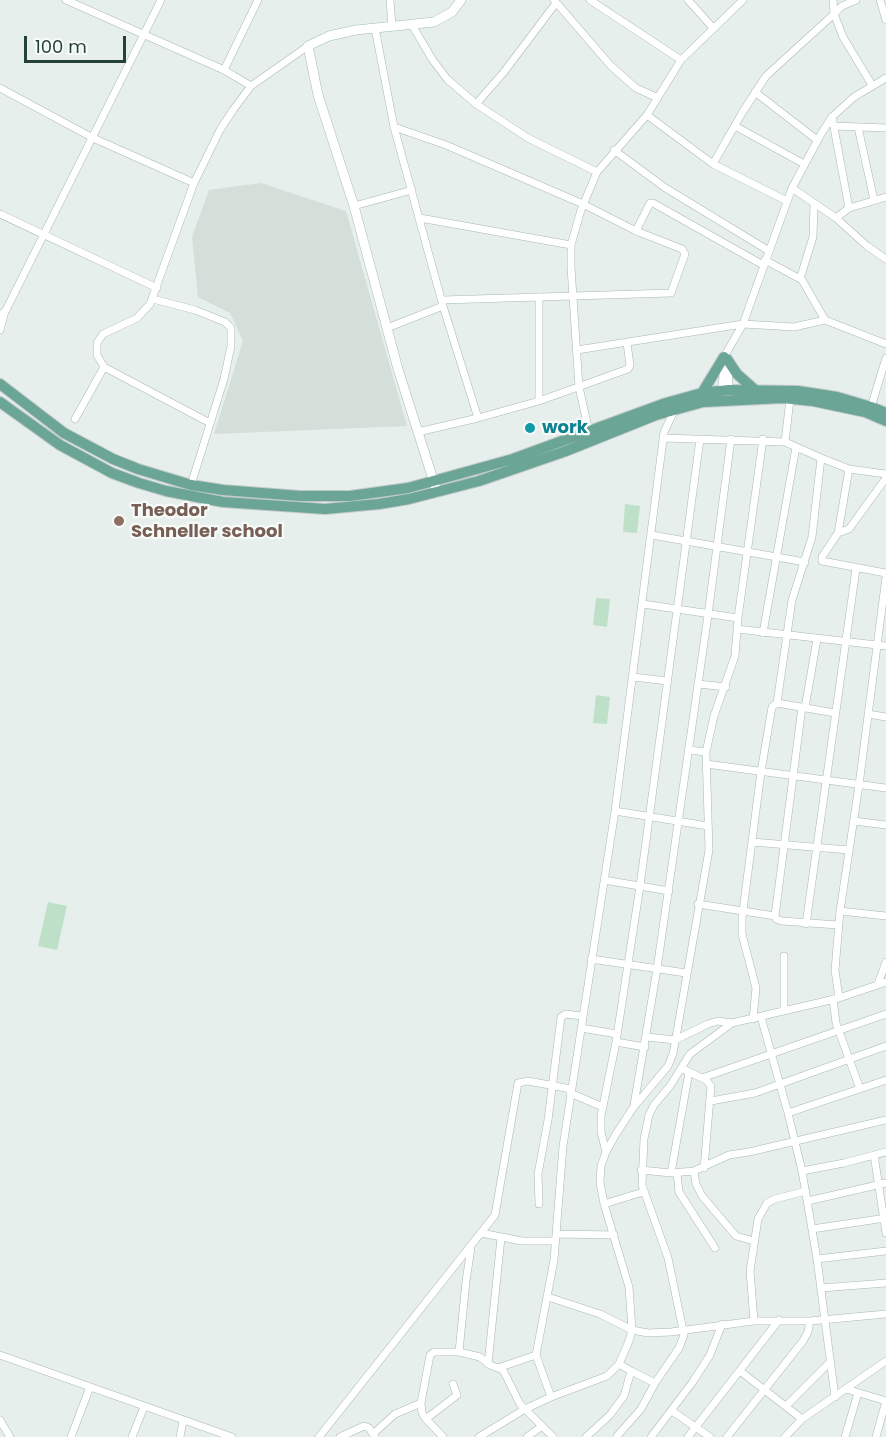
<!DOCTYPE html>
<style>
body{margin:0}
#map{position:relative;width:886px;height:1437px;overflow:hidden;background:#e6efeb;font-family:Poppins,sans-serif}
canvas{display:block}
.scale{position:absolute;left:24px;top:36px;width:102px;height:27px;box-sizing:border-box;border:3px solid #24423a;border-top:0;padding-left:8px;font-size:18px;line-height:21px;white-space:nowrap;color:#24423a;-webkit-text-stroke:4px #f7fbf9;paint-order:stroke}
</style>
<div id="map">
<canvas width="886" height="1437"></canvas>
<div class="scale">100 m</div>
</div>
<script>
const ctx = document.querySelector('canvas').getContext('2d');
ctx.lineJoin = 'round';
function fill(path, color) {
  ctx.fillStyle = color;
  ctx.fill(path, 'evenodd');
}
function toPath(rows) {
  const path = new Path2D();
  for (const r of rows) {
    path.moveTo(r[0], r[1]);
    for (let i = 2; i < r.length; i += 2) path.lineTo(r[i], r[i + 1]);
  }
  return path;
}
function trace(path, color, width, dash) {
  ctx.strokeStyle = color;
  ctx.lineWidth = width;
  ctx.lineCap = dash ? 'butt' : 'round';
  ctx.setLineDash(dash || []);
  ctx.stroke(path);
}
function write(font, color, halo, rows, align = 'center') {
  ctx.font = font + ' Poppins,sans-serif';
  ctx.lineWidth = 4.5;
  ctx.setLineDash([]);
  ctx.textBaseline = 'middle';
  ctx.strokeStyle = halo;
  ctx.fillStyle = color;
  for (const [text, x, y, turn = 0] of rows) {
    ctx.save();
    ctx.translate(x, y);
    ctx.rotate((+turn || 0) * Math.PI / 180);
    ctx.textAlign = isNaN(turn) ? turn : align;
    if (halo) ctx.strokeText(text, 0, 0);
    ctx.fillText(text, 0, 0);
    ctx.restore();
  }
}
fill(toPath([
 [261,183,346,211,407,426,214,434,243,341,230,313,198,297,192,237,209,190]
]), '#d4dfda');
fill(toPath([
 [625,504,640,506,637,533,623,532],
 [596,598,610,599,607,627,593,625],
 [596,695,610,697,607,724,593,723],
 [48,902,67,906,57,950,38,946]
]), '#bfe0c8');
const street = toPath([
 [66,0,224,70,251,86],
 [390,0,392,26],
 [554,0,611,66,636,88,658,98],
 [590,0,681,60],
 [688,0,713,28],
 [856,0,842,6,834,14,843,37,872,85],
 [880,0,886,20],
 [412,25,432,59,447,79,476,104,528,138,597,172],
 [375,28,394,127,443,306,478,418],
 [224,70,258,0],
 [0,88,93,138,194,183],
 [755,92,817,140],
 [476,104,504,72,556,3],
 [647,115,713,164,787,201],
 [832,117,849,208],
 [735,126,804,164],
 [834,126,886,128],
 [394,127,446,145,583,204,636,231,682,249,685,254,671,293,442,300],
 [858,127,874,200],
 [614,150,664,187,769,251],
 [713,164,742,113,766,76,834,14,833,0],
 [792,188,836,218,867,246,886,259],
 [354,206,412,190],
 [0,214,157,288],
 [420,218,571,245],
 [836,218,849,208,886,197],
 [636,231,650,203,653,203,763,265],
 [765,260,802,280,825,320],
 [800,279,813,237,814,203],
 [539,297,539,401],
 [153,299,195,310,225,322,231,328,231,346,224,379,191,485],
 [0,316,6,310,161,0],
 [387,328,443,306],
 [0,330,5,311],
 [577,350,743,324,794,327,825,320,886,344],
 [728,361,729,392],
 [722,392,724,357,743,324,792,188,821,134,832,117,854,97,886,78],
 [871,407,886,358],
 [75,419,104,367],
 [210,423,104,367,97,355,97,343,103,334,137,318,150,304,194,183,220,130,233,110,251,86,308,46],
 [418,432,478,418,539,401,628,369,630,365,627,343],
 [589,432,579,387,571,267,571,245,581,210,597,172,647,115,681,60,743,0],
 [664,438,785,442,790,399],
 [821,458,849,469,886,474],
 [849,469,838,533,822,557,822,561,886,573],
 [838,533,849,529,886,478],
 [652,535,805,562],
 [643,604,738,618],
 [737,629,886,646],
 [763,633,796,447],
 [633,677,668,681],
 [698,684,726,687],
 [777,703,792,600,812,537,821,458,785,442],
 [805,708,817,639],
 [868,714,886,717],
 [688,750,706,752],
 [706,764,886,788],
 [615,811,708,826],
 [854,821,886,825],
 [752,842,849,850],
 [604,880,669,891],
 [698,904,775,916,802,707],
 [840,911,886,916],
 [775,916,776,919,782,921,838,925],
 [806,924,856,569],
 [784,956,784,1011],
 [591,959,686,973],
 [878,984,886,962],
 [839,998,835,970,840,911,859,785,886,577],
 [833,999,836,1023,860,1089],
 [761,1017,788,1113,802,1171,817,1259,835,1397],
 [753,1019,756,988,742,934,742,918,761,772,772,707,777,703,835,713],
 [581,1028,617,1034],
 [647,1037,675,1040,708,1024,718,1021,732,1023],
 [616,1042,645,1047],
 [681,1068,706,1080,711,1086,704,1168],
 [702,1078,886,1014],
 [570,1093,603,1107],
 [711,1101,755,1093,886,1046],
 [634,1105,657,969,708,615,731,439],
 [788,1113,886,1080],
 [606,1152,601,1132,601,1116,616,1042,640,886,700,439],
 [874,1155,886,1233],
 [641,1170,671,1173,694,1171,729,1155,749,1152,886,1120],
 [694,1171,696,1184,702,1196,736,1236,754,1241],
 [802,1171,844,1163,886,1152],
 [671,1173,689,1072],
 [677,1173,679,1192,715,1248],
 [808,1201,886,1183],
 [539,1204,538,1174,548,1120,561,1017,566,1014,582,1016],
 [604,1204,643,1192],
 [812,1229,886,1218],
 [481,1233,522,1241,555,1241],
 [556,1234,614,1235],
 [817,1259,886,1251],
 [821,1288,886,1283],
 [548,1297,600,1314,632,1330,648,1333,671,1332,754,1321,810,1321,886,1314],
 [754,1321,750,1271,758,1219,767,1203,775,1199,806,1191],
 [459,1352,480,1357,490,1365,503,1370,520,1404,553,1437],
 [0,1355,232,1437],
 [488,1364,501,1238],
 [498,1368,536,1355],
 [631,1371,655,1383],
 [740,1371,802,1419],
 [846,1389,886,1401],
 [551,1397,536,1355,554,1260,563,1146,615,811,664,432,675,409],
 [786,1406,830,1362],
 [672,1411,710,1437],
 [426,1419,457,1395,453,1384],
 [0,1420,10,1437],
 [617,1436,641,1409,655,1383,679,1348,684,1335,668,1258,642,1185,644,1139,649,1115,654,1105,670,1086,690,1054,732,1023,839,998,886,982],
 [71,1437,90,1387],
 [132,1437,144,1407],
 [180,1437,183,1421],
 [319,1437,495,1215,518,1083,528,1081,571,1089],
 [340,1437,364,1426,369,1428,373,1434],
 [375,1437,373,1434,395,1414,421,1403],
 [443,1437,426,1419,422,1413,421,1403,430,1355,434,1352,459,1352,466,1281,471,1248],
 [479,1437,525,1409,551,1397,607,1376,619,1364,629,1341,632,1330,629,1287,604,1204,600,1182,601,1166,606,1152,616,1134,633,1108,668,1066,673,1054,709,850,706,752,714,716,735,656,738,618,763,439],
 [527,1437,542,1426],
 [586,1437,610,1415,624,1396,631,1371,619,1364],
 [651,1437,692,1383,710,1355,722,1324],
 [688,1437,779,1320],
 [727,1437,803,1341,808,1332,810,1321],
 [785,1437,802,1419,886,1361],
 [845,1437,858,1393],
 [876,1437,886,1401]
]);
const secondary = toPath([
 [437,492,398,369,354,206,318,95,308,46,329,36,356,30,434,22,452,12,461,0]
]);
const primary = toPath([
 [727,359,737,374,754,389],
 [0,384,64,433,113,459,138,469,191,485,223,490,300,496,350,496,408,488,513,459,666,403,702,393,729,390,798,391,837,397,871,407,886,413],
 [702,393,724,357],
 [0,402,60,445,112,473,139,483,166,491,223,502,325,509,379,504,409,499,479,481,566,451,656,415,703,402,782,398,813,401,865,412,886,421]
]);
trace(street, '#a8b8b2', 8);
trace(secondary, '#a4bbb3', 10);
trace(primary, '#c2cac8', 12);
trace(street, '#fff', 7);
trace(secondary, '#fff', 9);
trace(primary, '#6aa596', 10);
for (const [x, y, r, color] of [
 [530,428,6,"#0f9aa8"],
 [119,521,6,"#8d6e63"]
]) {
  const dot = new Path2D();
  dot.arc(x, y, r, 0, 2 * Math.PI);
  ctx.fillStyle = color;
  ctx.fill(dot);
  trace(dot, '#f7fbf9', 2);
}
write('bold 18px', '#0d838f', '#f7fbf9', [
 ["work",542,428]
], 'left');
write('bold 18px', '#785e54', '#f7fbf9', [
 ["Theodor",131,511],
 ["Schneller school",131,532]
], 'left');
</script>
